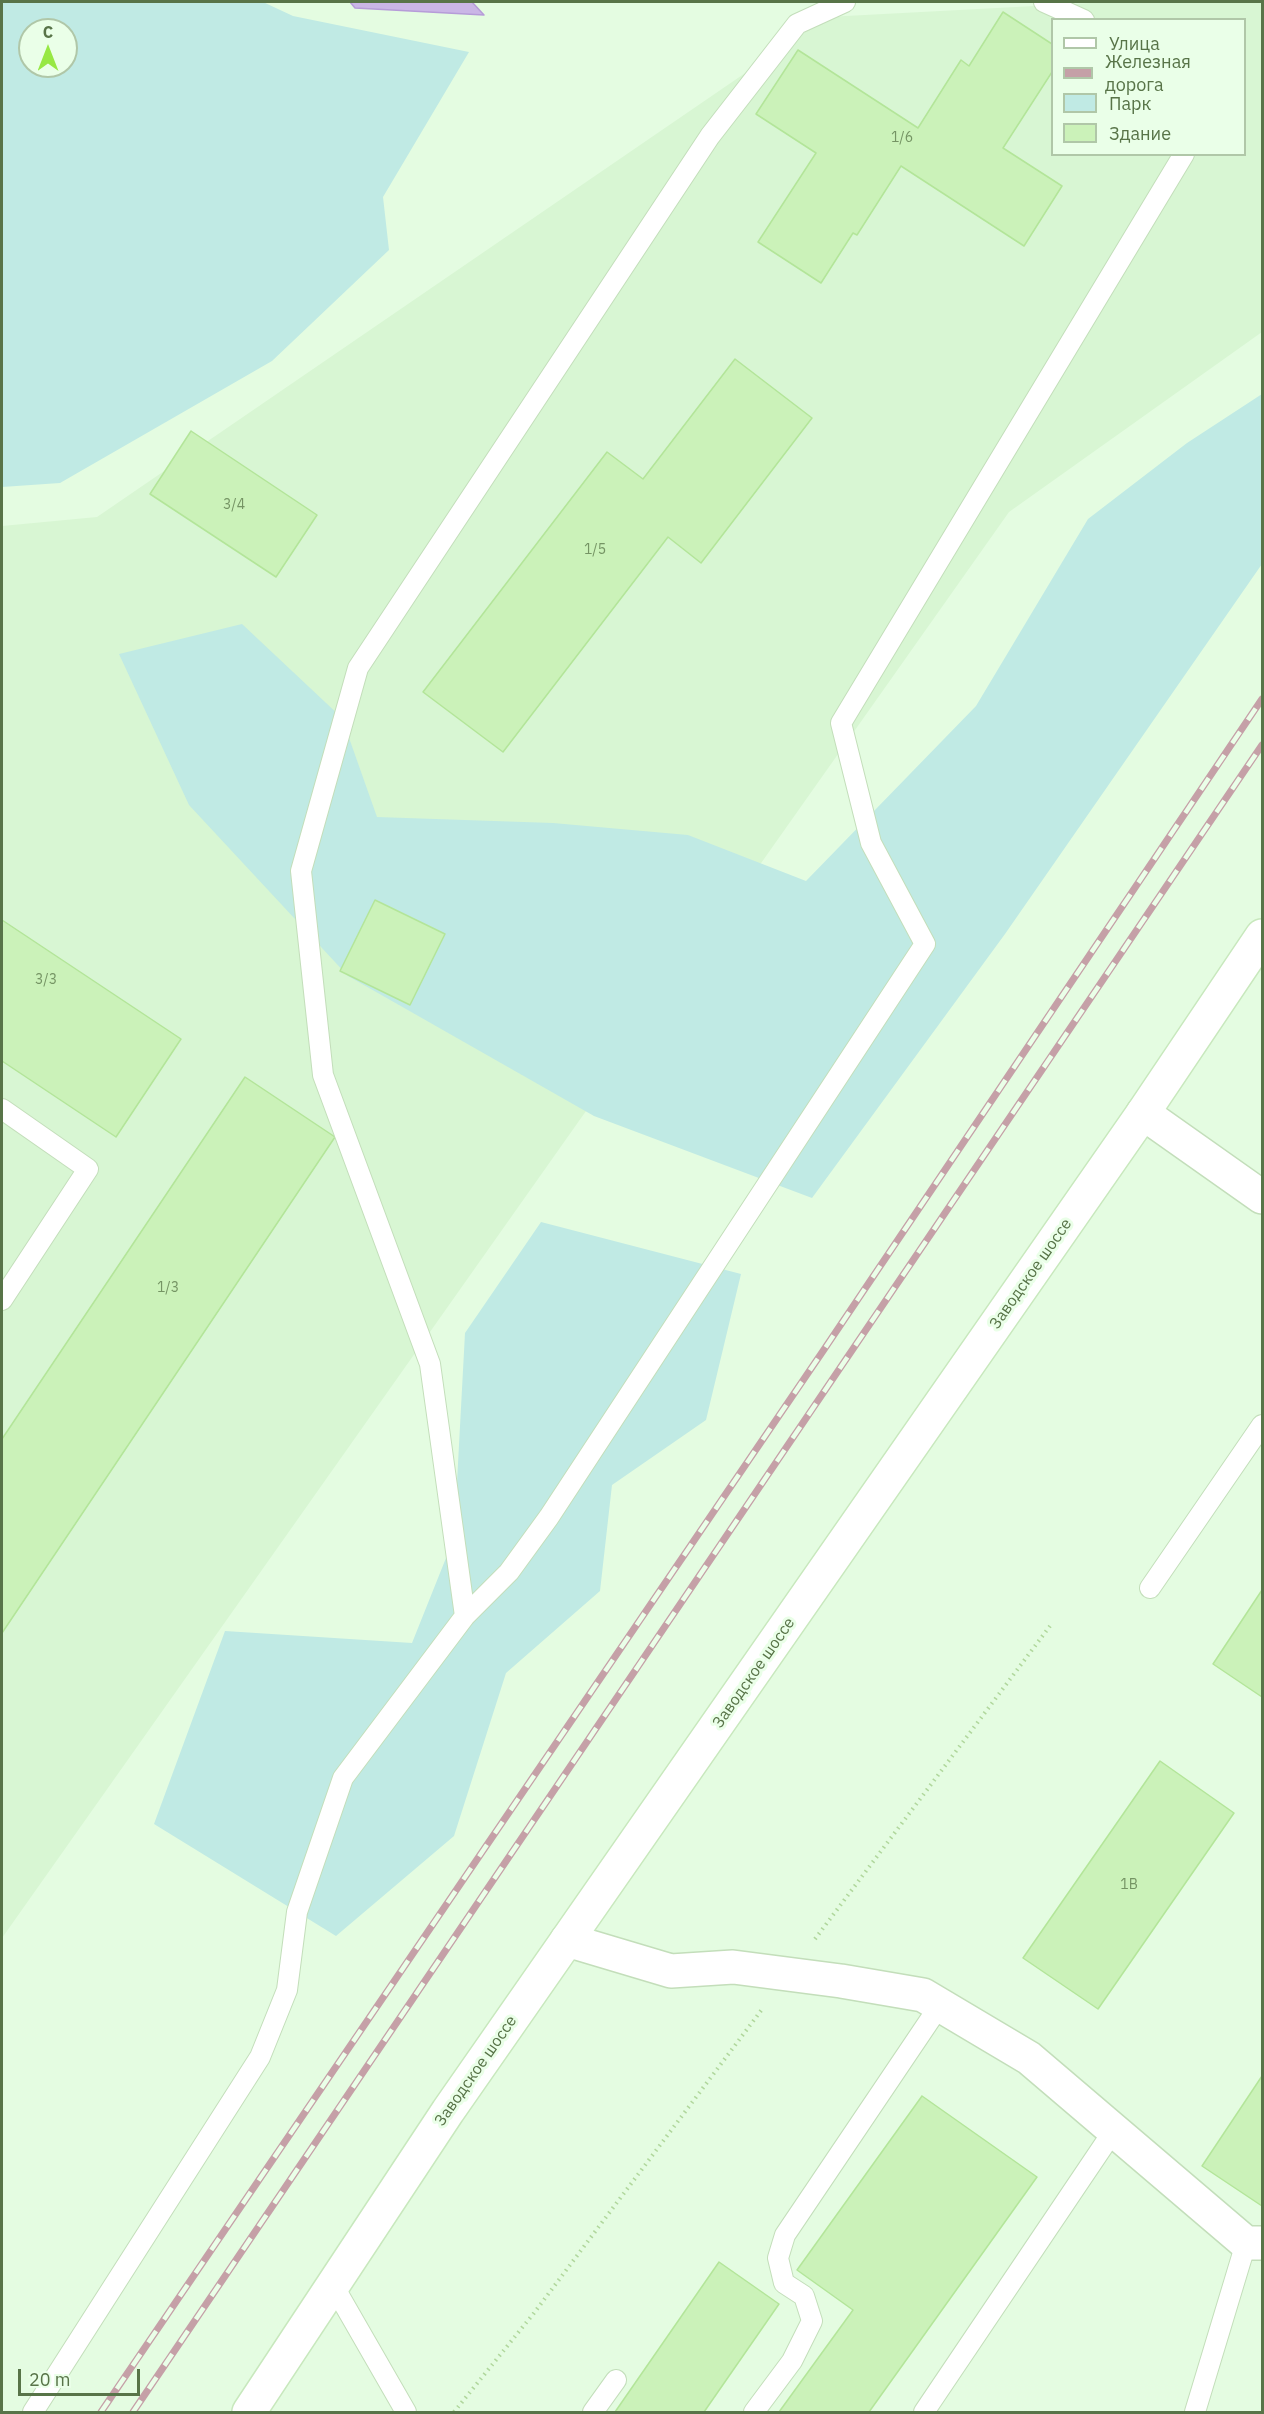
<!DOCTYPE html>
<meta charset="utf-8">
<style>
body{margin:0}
#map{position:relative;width:1264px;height:2414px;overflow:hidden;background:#e4fce1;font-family:"IBM Plex Sans",sans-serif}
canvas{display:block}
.frame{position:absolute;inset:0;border:3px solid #587448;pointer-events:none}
.legend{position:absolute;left:1051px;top:18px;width:195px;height:138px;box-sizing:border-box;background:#eaffe8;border:2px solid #b0c7a8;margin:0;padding:8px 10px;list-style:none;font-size:18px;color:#587448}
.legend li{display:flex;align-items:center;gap:12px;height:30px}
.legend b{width:30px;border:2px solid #b0c7a8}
.north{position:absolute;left:18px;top:18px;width:60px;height:60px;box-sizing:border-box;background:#eaffe8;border:2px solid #b0c7a8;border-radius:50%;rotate:0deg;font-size:16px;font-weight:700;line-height:24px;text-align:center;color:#587448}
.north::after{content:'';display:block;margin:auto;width:21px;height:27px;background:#97e844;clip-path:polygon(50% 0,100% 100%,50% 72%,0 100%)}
.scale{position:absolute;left:18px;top:2369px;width:122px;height:27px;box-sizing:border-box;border:3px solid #587448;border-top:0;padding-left:8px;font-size:18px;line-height:21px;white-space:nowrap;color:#587448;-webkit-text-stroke:4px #eaffe8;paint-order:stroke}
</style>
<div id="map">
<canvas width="1264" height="2414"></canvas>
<div class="frame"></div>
<ul class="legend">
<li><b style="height:8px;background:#fff"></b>Улица</li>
<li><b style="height:8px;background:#c5a0a7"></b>Железная дорога</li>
<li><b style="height:16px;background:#c0eae4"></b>Парк</li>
<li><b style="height:16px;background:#cbf2b9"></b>Здание</li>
</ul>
<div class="north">С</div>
<div class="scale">20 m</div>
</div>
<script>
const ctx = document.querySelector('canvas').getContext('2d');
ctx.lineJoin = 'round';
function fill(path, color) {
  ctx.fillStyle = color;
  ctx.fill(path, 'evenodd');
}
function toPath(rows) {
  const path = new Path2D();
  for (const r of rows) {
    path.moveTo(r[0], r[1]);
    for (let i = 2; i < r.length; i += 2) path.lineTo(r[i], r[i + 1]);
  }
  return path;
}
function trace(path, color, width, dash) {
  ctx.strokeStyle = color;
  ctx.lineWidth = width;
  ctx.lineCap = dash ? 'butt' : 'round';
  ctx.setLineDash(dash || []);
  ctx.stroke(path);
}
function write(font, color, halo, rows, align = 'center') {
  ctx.font = font + ' "IBM Plex Sans",sans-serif';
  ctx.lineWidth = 6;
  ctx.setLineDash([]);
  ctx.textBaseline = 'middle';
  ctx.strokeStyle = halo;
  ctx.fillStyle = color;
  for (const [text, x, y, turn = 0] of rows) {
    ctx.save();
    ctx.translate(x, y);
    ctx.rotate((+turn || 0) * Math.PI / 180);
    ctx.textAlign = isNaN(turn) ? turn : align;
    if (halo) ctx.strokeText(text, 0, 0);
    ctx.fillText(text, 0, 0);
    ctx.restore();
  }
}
fill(toPath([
 [1110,2,1262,2,1262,332,1009,512,2,1938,2,526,97,517,827,17],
 [1052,20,1244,20,1244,154,1052,154]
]), '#d8f6d3');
fill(toPath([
 [2,2,263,2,293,16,469,52,383,197,389,250,272,361,60,483,2,487],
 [30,30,66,30,66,66,30,66],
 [1262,394,1262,564,1005,934,812,1198,594,1116,348,976,189,805,119,654,242,624,342,718,377,817,553,823,688,835,806,881,976,706,1088,519,1187,443],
 [541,1222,741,1274,706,1420,612,1485,600,1591,506,1673,454,1836,336,1936,154,1824,225,1631,412,1643,454,1538,465,1333]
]), '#c0eae4');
const water = toPath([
 [350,2,472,2,484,15,355,8,350,2]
]);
fill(water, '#cab6e6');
trace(water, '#b69cd8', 1.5);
const building = toPath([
 [1003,12,1052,44,1052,72,1003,148,1062,186,1024,246,901,166,857,235,853,233,821,283,758,242,816,153,756,114,798,50,918,128,961,60,969,66,1003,12],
 [735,359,812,418,701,563,668,537,503,752,423,692,607,452,643,479,735,359],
 [191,431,317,515,276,577,150,494,191,431],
 [375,900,445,934,410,1005,340,971,375,900],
 [2,920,181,1039,116,1137,2,1061,2,920],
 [245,1077,335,1137,2,1633,2,1439,245,1077],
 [1262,1590,1262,1697,1213,1664,1262,1590],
 [1160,1761,1234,1813,1098,2009,1023,1958,1160,1761],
 [1262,2076,1262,2206,1202,2166,1262,2076],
 [922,2096,1037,2177,869,2412,779,2412,853,2310,797,2270,922,2096],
 [719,2262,779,2304,704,2412,615,2412,719,2262]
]);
fill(building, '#cbf2b9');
trace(building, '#b3e599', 1.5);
const lane = toPath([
 [1044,2,1084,20],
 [2,1109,88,1169,2,1300],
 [1150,1588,1262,1425],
 [465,1616,430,1364,323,1075,301,871,358,668,710,136,797,24,845,2],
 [333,2285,406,2412],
 [33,2412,260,2057,287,1990,297,1912,343,1778,465,1616,509,1572,549,1517,925,944,871,843,841,723,1184,154],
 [593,2412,616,2380],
 [754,2412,792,2361,812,2321,804,2296,784,2283,778,2258,785,2235,940,2005],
 [924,2412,1114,2130],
 [1195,2412,1246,2243]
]);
const street = toPath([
 [1143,1113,1262,1197],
 [567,1940,671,1971,733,1967,841,1981,923,1995,1029,2058,1246,2243,1262,2243]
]);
const secondary = toPath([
 [249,2412,448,2111,1143,1113,1262,936]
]);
trace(lane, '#c3deba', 22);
trace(street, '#c3deba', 36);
trace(secondary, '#c8e8bd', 36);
trace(toPath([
 [815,1939,1050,1626],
 [454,2412,534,2313,763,2008]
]), '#b0d79c', 4, [1.5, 4.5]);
trace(lane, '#fff', 20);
trace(street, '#fff', 33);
trace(secondary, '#fff', 33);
const rail = toPath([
 [101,2412,823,1351,1262,699],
 [133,2412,1262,745]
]);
trace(rail, '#c5a0a7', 7);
trace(rail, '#eaffe8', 4.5, [14]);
write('14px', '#759464', null, [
 ["1/6",902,138],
 ["3/4",234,505],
 ["1/5",595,550],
 ["3/3",46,980],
 ["1/3",168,1288],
 ["1В",1129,1885]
]);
write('16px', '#587448', '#eaffe8', [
 ["Заводское шоссе",1031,1274,-55],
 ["Заводское шоссе",754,1673,-55],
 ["Заводское шоссе",476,2071,-55]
]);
</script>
